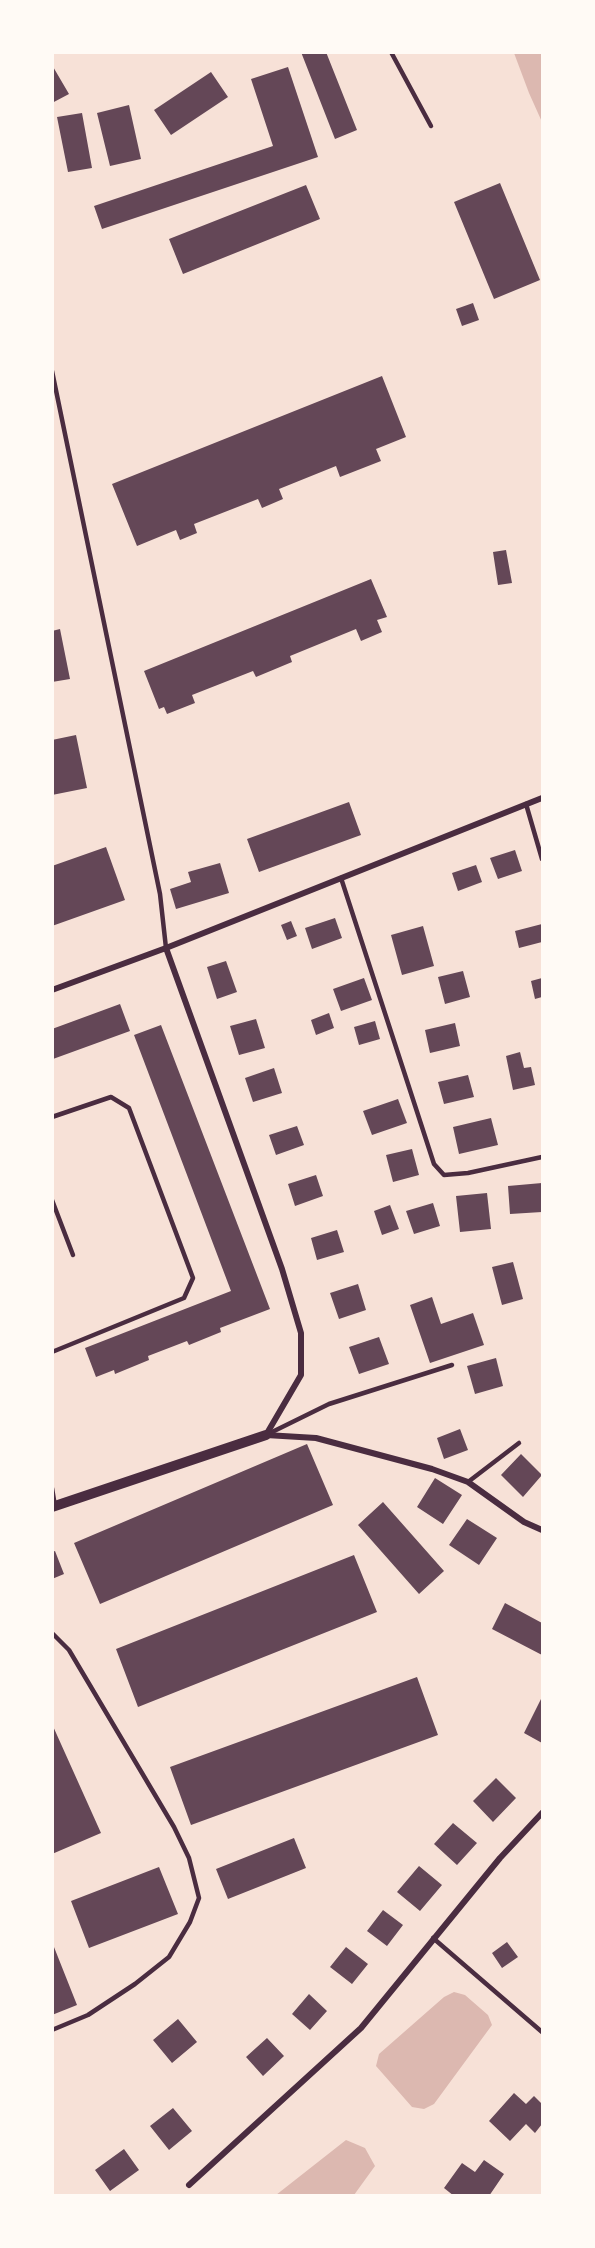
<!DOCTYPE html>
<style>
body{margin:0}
#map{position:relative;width:595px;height:2248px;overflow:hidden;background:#f7e1d7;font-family:"DejaVu Sans",sans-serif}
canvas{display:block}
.frame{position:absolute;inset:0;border:54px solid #fffaf5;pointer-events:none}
</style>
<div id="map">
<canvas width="595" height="2248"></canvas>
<div class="frame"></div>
</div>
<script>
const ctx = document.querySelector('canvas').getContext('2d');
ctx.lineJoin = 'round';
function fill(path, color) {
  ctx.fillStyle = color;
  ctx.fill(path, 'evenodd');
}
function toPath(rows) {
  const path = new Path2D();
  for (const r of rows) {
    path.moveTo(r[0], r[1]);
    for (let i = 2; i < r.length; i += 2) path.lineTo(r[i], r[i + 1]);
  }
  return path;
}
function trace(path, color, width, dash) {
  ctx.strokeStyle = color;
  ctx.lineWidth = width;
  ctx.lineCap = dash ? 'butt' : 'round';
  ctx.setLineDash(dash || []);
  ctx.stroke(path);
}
fill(toPath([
 [514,53,542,53,542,122,529,93],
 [454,1992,465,1995,488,2015,492,2025,434,2104,424,2109,412,2107,376,2066,379,2054,444,1997],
 [346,2140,365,2148,375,2166,354,2195,276,2195]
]), '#dcb8b0');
fill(toPath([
 [301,52,326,52,357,130,335,139],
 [52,65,69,94,52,103],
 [288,67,318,157,102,229,94,206,273,146,251,79],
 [211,72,228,97,171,135,154,110],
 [129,105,141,159,110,166,97,113],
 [82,113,92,168,68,172,57,117],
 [500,183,540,280,494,299,454,202],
 [306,185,320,219,183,274,169,239],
 [473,303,479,320,462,326,456,309],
 [382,376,406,437,376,449,381,461,340,477,336,466,279,489,283,499,262,508,258,499,194,524,197,533,180,540,176,530,137,546,112,484],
 [506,550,512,583,498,585,493,552],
 [371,579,387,617,377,620,382,632,361,641,356,629,290,656,292,662,256,677,253,671,192,695,195,703,167,714,164,707,159,709,144,671],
 [60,629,70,679,52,682,52,631],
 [76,735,87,788,52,795,52,740],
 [349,802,361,835,259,872,247,839],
 [106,847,125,900,52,926,52,866],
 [515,850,522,871,498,879,490,858],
 [220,863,229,893,176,909,170,889,191,882,188,872],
 [476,865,482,882,458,891,452,873],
 [335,918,342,938,312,949,305,928],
 [291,921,297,936,287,940,281,925],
 [542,924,542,942,519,948,515,931],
 [423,926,434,966,402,975,391,935],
 [226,961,237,992,217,999,207,967],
 [463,971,470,997,445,1004,438,977],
 [364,978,372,1000,341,1011,333,989],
 [542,978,542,997,535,999,531,981],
 [120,1004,130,1031,53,1059,52,1029],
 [329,1013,334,1028,316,1035,311,1020],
 [256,1019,265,1048,239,1055,230,1026],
 [375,1021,380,1039,359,1045,354,1027],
 [455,1023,460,1046,430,1053,425,1030],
 [161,1025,270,1309,220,1328,221,1332,189,1345,187,1341,148,1356,149,1360,115,1374,114,1370,96,1377,85,1348,231,1291,134,1035],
 [520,1052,524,1068,531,1067,535,1085,513,1090,506,1056],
 [274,1068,282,1093,253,1102,245,1078],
 [468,1075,474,1097,444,1104,438,1082],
 [398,1099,407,1123,372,1135,363,1111],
 [491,1118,498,1145,459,1154,453,1127],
 [297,1126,304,1145,276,1155,269,1135],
 [412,1149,419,1175,393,1182,386,1155],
 [316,1175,323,1196,295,1206,288,1184],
 [542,1183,542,1212,510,1214,508,1186],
 [487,1193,491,1229,460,1232,456,1196],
 [433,1203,440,1226,414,1234,406,1211],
 [390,1205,399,1229,382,1235,374,1211],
 [337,1230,344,1252,317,1260,311,1238],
 [513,1262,523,1299,502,1305,492,1267],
 [358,1284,366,1310,339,1319,330,1293],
 [432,1297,441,1324,473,1313,484,1345,430,1363,410,1305],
 [379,1337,389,1364,359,1374,349,1347],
 [496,1358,503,1386,475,1394,467,1366],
 [460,1429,468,1450,444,1459,437,1438],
 [307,1444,333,1505,100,1604,74,1543],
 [521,1454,542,1475,523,1497,501,1475],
 [435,1478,462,1495,443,1524,417,1507],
 [383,1502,444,1571,419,1594,358,1525],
 [467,1519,497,1538,479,1565,449,1545],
 [55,1551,64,1574,52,1579,52,1552],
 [354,1555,377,1612,138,1707,116,1649],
 [505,1603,542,1623,542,1655,492,1629],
 [417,1677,438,1735,191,1825,170,1767],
 [542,1697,542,1743,524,1733],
 [52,1724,101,1833,52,1854],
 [496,1778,516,1798,493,1822,473,1801],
 [453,1823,477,1843,457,1865,434,1844],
 [294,1838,306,1868,228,1899,216,1869],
 [419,1866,442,1885,420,1911,397,1892],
 [159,1867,178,1914,89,1948,71,1901],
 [383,1910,403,1925,387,1946,367,1931],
 [52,1942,77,2005,52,2015],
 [507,1942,518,1957,502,1968,492,1953],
 [346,1947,368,1964,352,1984,330,1967],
 [309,1994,327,2011,310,2030,292,2014],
 [178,2019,197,2042,172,2063,153,2040],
 [267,2038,284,2056,263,2076,246,2057],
 [514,2093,526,2104,534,2096,542,2104,542,2124,535,2133,526,2124,510,2141,489,2121],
 [173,2108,192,2131,169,2150,150,2126],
 [124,2149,139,2170,110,2191,95,2170],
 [484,2160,504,2174,489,2196,454,2196,444,2188,462,2163,475,2172]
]), '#644757');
trace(toPath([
 [391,52,431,126],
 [52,371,160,894,166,948],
 [526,804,542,859],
 [341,878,434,1164,444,1175,468,1173,542,1157],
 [52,1117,111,1097,129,1108,193,1278,184,1298,52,1352],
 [52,1200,73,1255],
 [268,1434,329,1404,452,1365],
 [468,1482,519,1443],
 [52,1488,55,1506],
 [52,1633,69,1650,174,1827,189,1858,199,1898,190,1922,169,1957,135,1984,88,2015,52,2030],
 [433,1938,542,2032]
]), '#4a2c40', 4.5);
trace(toPath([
 [166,948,282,1269,301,1333,301,1375,266,1435,316,1438,432,1469,468,1482,524,1522,542,1530],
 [52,990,166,948,542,798],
 [189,2185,361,2028,500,1858,542,1813]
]), '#4a2c40', 6);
trace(toPath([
 [52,1507,266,1435]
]), '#4a2c40', 10);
</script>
